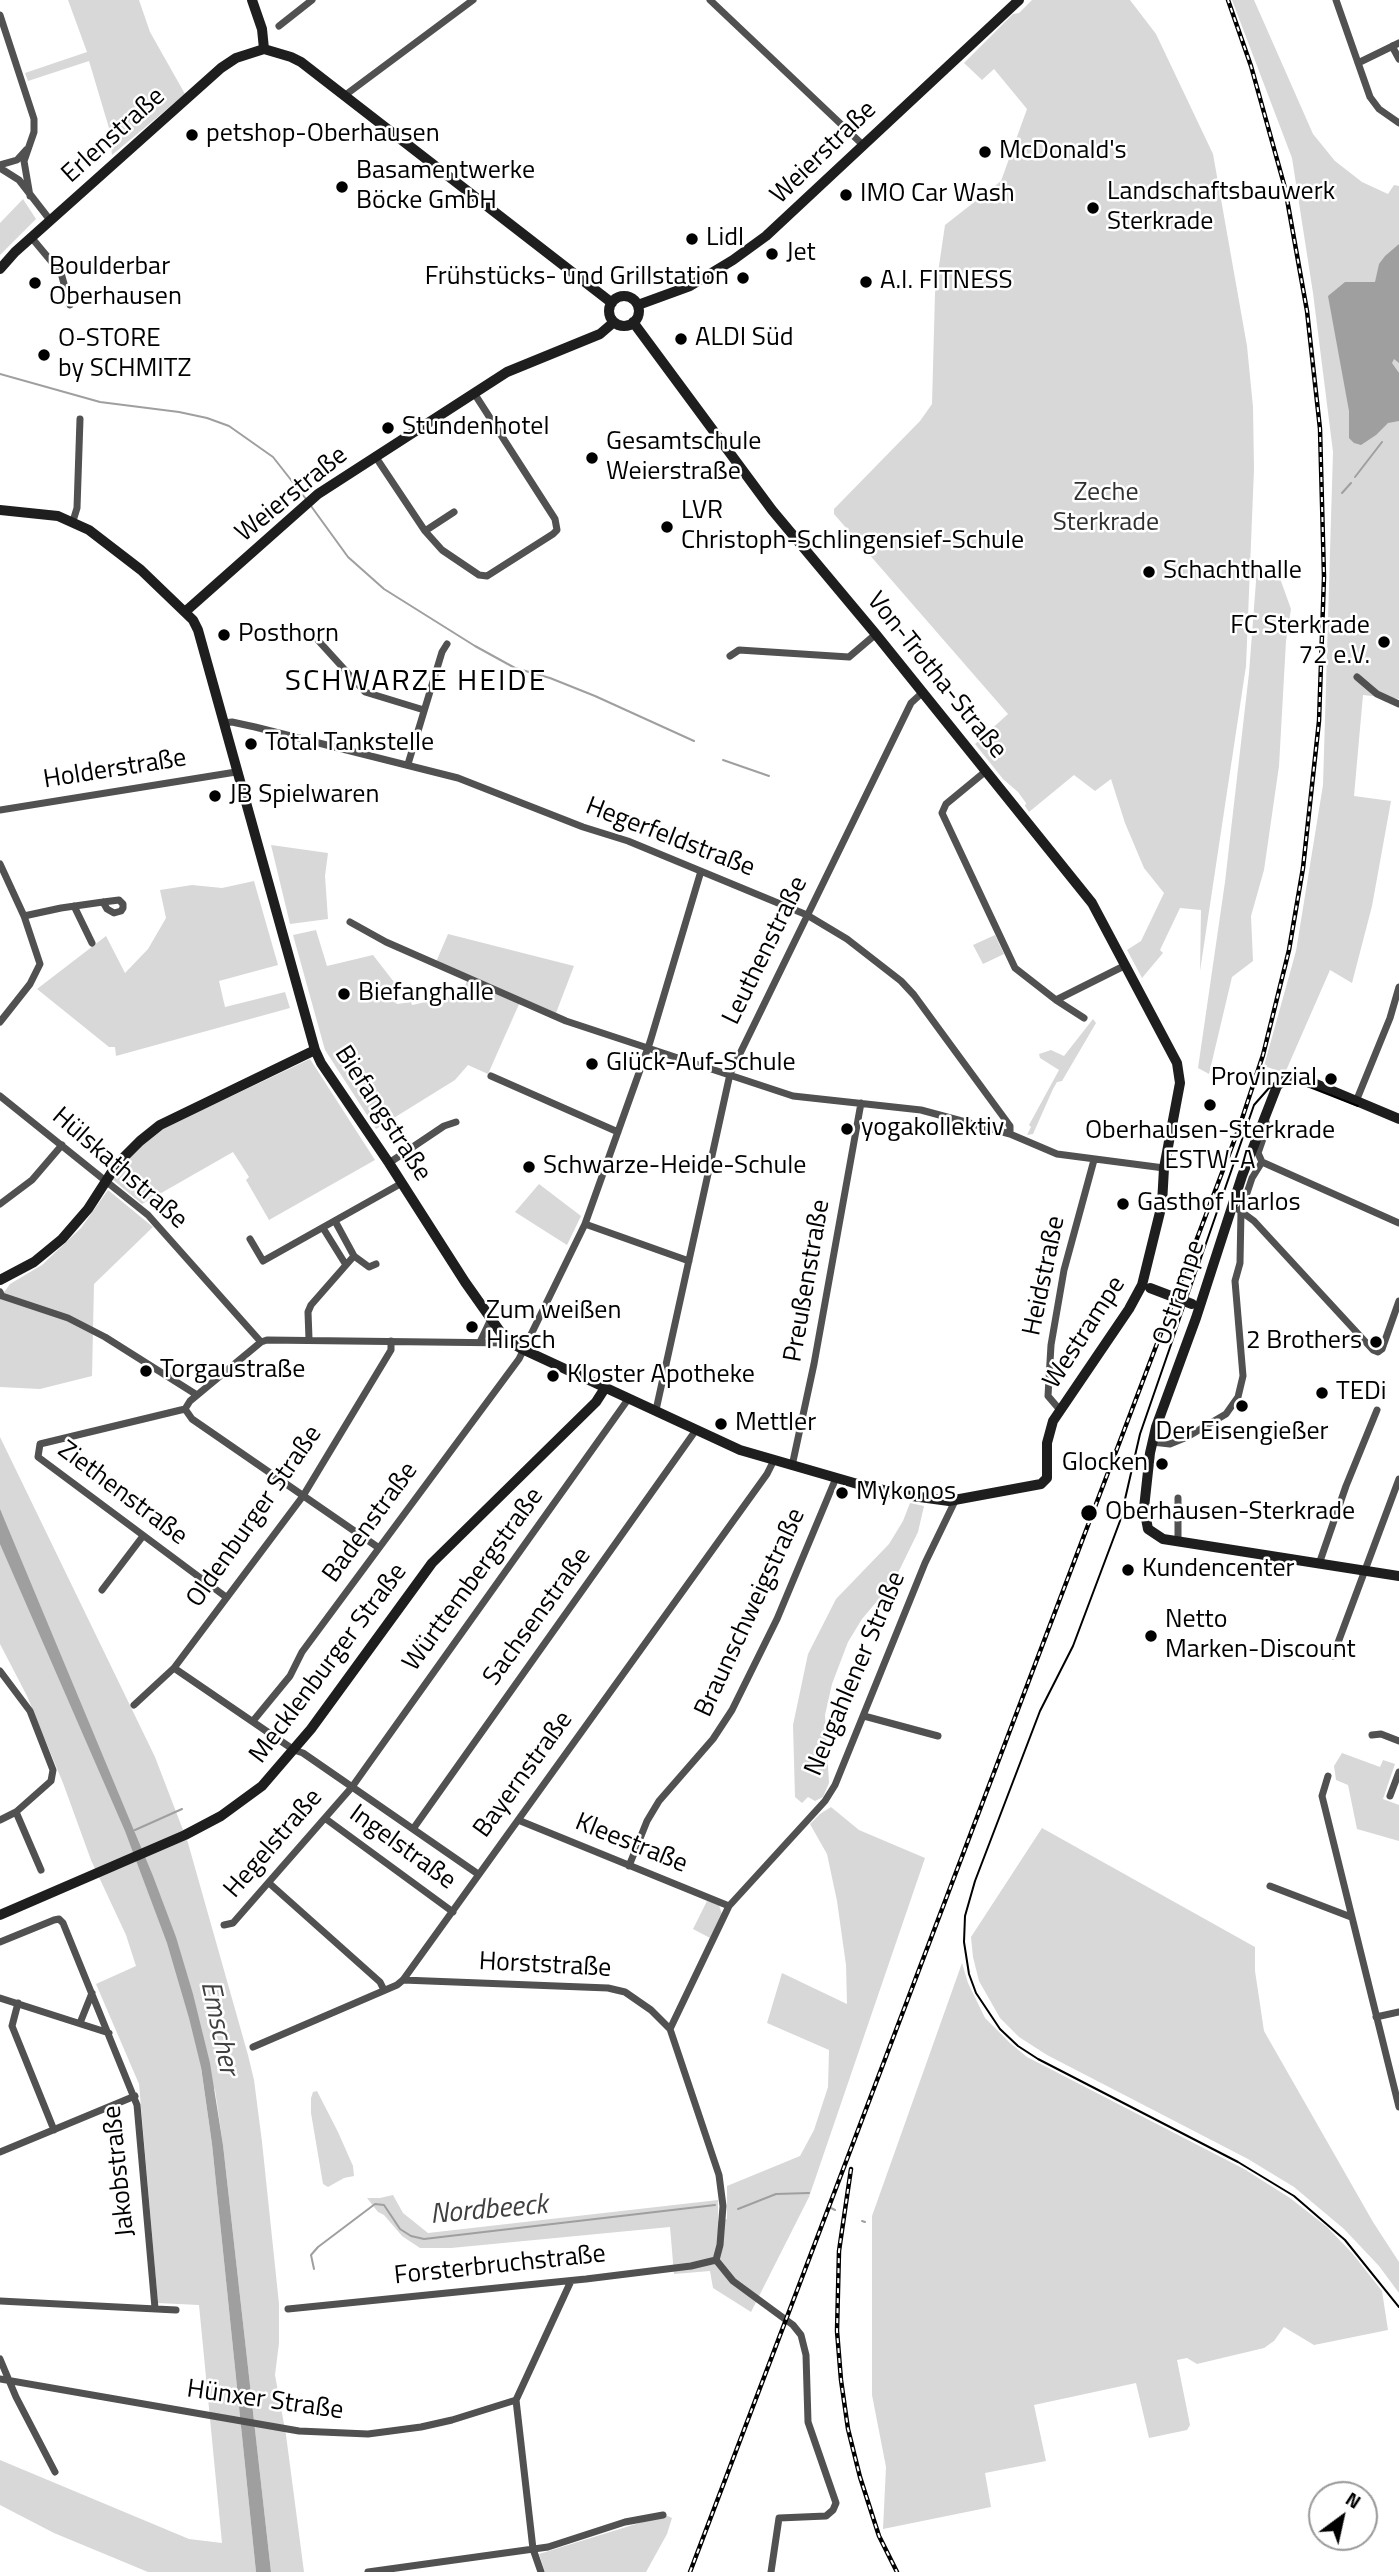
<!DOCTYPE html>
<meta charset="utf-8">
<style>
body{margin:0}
#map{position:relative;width:1399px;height:2572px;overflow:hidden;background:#fff;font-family:"Titillium Web",sans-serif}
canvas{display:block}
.north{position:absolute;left:1308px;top:2481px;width:70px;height:70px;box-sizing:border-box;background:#fff;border:2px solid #999;border-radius:50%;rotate:33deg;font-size:19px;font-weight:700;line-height:28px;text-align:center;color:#000}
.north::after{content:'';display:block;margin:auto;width:24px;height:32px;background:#000;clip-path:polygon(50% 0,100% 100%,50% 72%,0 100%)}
</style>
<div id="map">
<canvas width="1399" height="2572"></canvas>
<div class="north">N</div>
</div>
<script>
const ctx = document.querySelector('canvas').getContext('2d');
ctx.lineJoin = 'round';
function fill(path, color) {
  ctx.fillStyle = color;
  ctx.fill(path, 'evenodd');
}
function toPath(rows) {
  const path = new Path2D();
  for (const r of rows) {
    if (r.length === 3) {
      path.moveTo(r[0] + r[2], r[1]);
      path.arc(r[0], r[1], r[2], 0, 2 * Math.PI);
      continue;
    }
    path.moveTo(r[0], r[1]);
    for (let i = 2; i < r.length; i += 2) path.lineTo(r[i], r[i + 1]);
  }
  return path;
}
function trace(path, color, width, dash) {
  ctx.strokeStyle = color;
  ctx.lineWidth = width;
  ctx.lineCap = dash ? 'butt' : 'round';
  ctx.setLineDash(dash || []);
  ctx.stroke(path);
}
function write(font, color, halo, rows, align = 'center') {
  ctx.font = font + ' "Titillium Web",sans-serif';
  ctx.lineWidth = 5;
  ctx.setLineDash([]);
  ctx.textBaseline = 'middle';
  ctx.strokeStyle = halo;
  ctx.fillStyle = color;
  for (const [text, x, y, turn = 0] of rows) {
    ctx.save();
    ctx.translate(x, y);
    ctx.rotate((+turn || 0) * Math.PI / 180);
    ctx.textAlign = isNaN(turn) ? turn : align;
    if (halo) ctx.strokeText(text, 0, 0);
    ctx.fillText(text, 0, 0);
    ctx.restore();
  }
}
fill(toPath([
 [68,0,139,0,150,32,185,94,112,155,109,128,89,61,28,81,25,73,87,52],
 [1032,0,1130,0,1156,34,1213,154,1247,346,1253,407,1254,469,1246,666,1200,971,1201,910,1180,908,1160,950,1163,953,1142,978,1127,950,1141,941,1164,893,1144,868,1125,823,1111,779,1095,791,1074,775,1029,812,1025,806,1026,803,1018,792,1003,779,975,744,1008,714,834,514,834,509,920,421,932,404,935,293,945,225,1001,181,1027,109,994,69,982,80,964,63,1013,14,1019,13],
 [1232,0,1254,0,1313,134,1335,161,1362,182,1388,194,1394,185,1399,186,1399,699,1363,695,1354,796,1391,801,1372,906,1352,983,1330,970,1285,1073,1264,1066,1296,951,1323,785,1333,452,1313,293,1292,158],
 [23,199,36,219,0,255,0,223],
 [1257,568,1277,570,1291,609,1286,641,1279,766,1264,870,1251,916,1253,961,1232,977,1209,1074,1198,1068,1225,882,1249,673],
 [271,845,328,853,325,876,328,919,290,924],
 [254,881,278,965,219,981,225,1007,285,992,290,1008,116,1056,115,1047,109,1047,37,989,106,936,125,973,148,949,166,918,160,890,192,885,222,888],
 [316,930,327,966,373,955,394,982,388,992,397,1004,411,1002,412,1005,434,1000,434,995,442,997,444,995,458,1001,467,981,520,1002,488,1074,468,1065,455,1080,376,1129,325,1050,293,935],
 [448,934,574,966,556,1013,436,962],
 [995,935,1004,954,983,964,973,945],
 [1093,1019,1096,1023,1062,1081,1057,1082,1053,1089,1033,1134,1027,1135,1031,1127,1029,1125,1059,1070,1040,1058,1039,1054,1051,1050,1064,1056],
 [310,1059,375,1160,269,1220,246,1180,249,1177,233,1152,142,1204,112,1179,132,1152,160,1130],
 [539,1184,581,1216,567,1245,515,1212],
 [108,1190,153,1227,94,1284,92,1376,40,1389,0,1387,0,1298,10,1284,42,1265,81,1228],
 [0,1437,155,1757,188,1843,248,2055,254,2080,262,2142,279,2304,279,2343,275,2375,286,2435,304,2572,271,2572,223,2145,215,2090,201,2068,212,2144,256,2572,148,2572,54,2533,0,2505,0,2460,189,2539,222,2543,199,2305,158,2303,139,2084,96,1984,136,1966,126,1935,91,1860,63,1783,27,1696,0,1644],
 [910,1503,924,1506,918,1532,894,1581,862,1619,848,1642,832,1684,825,1715,829,1783,823,1797,815,1801,808,1797,802,1803,795,1797,793,1725,808,1654,836,1599,889,1544,903,1521],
 [1342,1753,1380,1767,1383,1760,1395,1764,1383,1799,1399,1805,1399,1841,1357,1829,1348,1785,1336,1780,1334,1766],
 [831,1807,859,1830,925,1858,809,2197,751,2312,713,2288,710,2271,674,2274,670,2227,451,2248,420,2248,402,2236,384,2215,378,2212,367,2198,380,2198,393,2195,403,2213,428,2233,718,2200,718,2221,727,2219,727,2186,800,2156,814,2130,828,2087,829,2050,767,2023,782,1973,847,2004,846,1965,837,1901,827,1854,810,1824,820,1814],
 [1042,1828,1255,1947,1255,1971,1264,2031,1373,2222,1399,2262,1399,2293,1379,2266,1344,2229,1294,2187,1248,2159,1047,2055,1019,2037,1000,2018,979,1981,973,1957,971,1937],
 [707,1901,719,1905,722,1914,710,1938,693,1929],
 [962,1963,968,1983,985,2018,1010,2043,1027,2057,1244,2169,1290,2198,1327,2227,1352,2253,1382,2291,1388,2330,1314,2345,1284,2327,1274,2341,1264,2348,1197,2364,1187,2358,1177,2360,1190,2425,1187,2430,1149,2438,1136,2383,1034,2405,1046,2461,985,2473,991,2507,883,2529,886,2467,872,2395,872,2216],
 [317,2091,338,2132,353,2166,354,2176,344,2178,328,2187,323,2184,311,2113,311,2098,313,2092],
 [665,2515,672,2518,667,2534,646,2572,545,2572,539,2554]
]), '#d8d8d8');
fill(toPath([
 [1399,244,1399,363,1394,359,1392,363,1399,373,1399,421,1388,423,1376,435,1361,445,1354,443,1349,438,1349,411,1328,296,1345,282,1375,282,1379,264,1385,256],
 [0,1509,153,1876,176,1937,193,1994,210,2063,223,2145,271,2572,256,2572,212,2144,201,2067,189,2018,167,1943,125,1831,0,1544]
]), '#9f9f9f');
trace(toPath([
 [0,374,100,402,179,412,207,418,229,426,273,457,306,499],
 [1355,477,1382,442],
 [1342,493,1351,483],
 [311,506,348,557,384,589,475,646,515,668,550,678,595,696,694,741],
 [723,760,769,776],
 [135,1830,182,1809],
 [831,2208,835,2210],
 [738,2209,776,2194,809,2193],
 [862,2221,865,2222],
 [314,2269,311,2255,318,2247,375,2204,384,2205,400,2229,411,2236,424,2239,715,2205]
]), '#9f9f9f', 2);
trace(toPath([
 [710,0,863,145],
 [1336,0,1370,97,1379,109,1399,123],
 [0,15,34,119,34,132,24,161,30,196],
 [279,26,312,0],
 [1392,46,1399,59],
 [1358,63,1399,43],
 [344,96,473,0],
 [0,165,17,160,26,150],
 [0,168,19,180,50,220],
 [31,237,61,273,70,305],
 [375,456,425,531,442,550,479,575,487,576,553,534,557,530,555,519,474,393],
 [73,521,77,508,80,419],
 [425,531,454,512],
 [315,637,365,692,424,710],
 [730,656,739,650,849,657,876,634],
 [1357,677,1377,694,1399,704],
 [224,723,232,722,255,727,458,778,583,827,628,841,807,915,847,939,901,981,914,995,1010,1126,1010,1134],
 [408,764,442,652,447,644],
 [986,771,946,804,942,813,1015,968,1056,1000,1126,965],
 [0,810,236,772],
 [0,864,24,916,40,964,30,984,0,1022],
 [74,906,92,943],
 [24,916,61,908,103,902,119,900,123,904,123,908,121,911,114,913,107,909,103,902],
 [350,922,386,942,566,1021,793,1096,921,1110,1010,1134,1057,1154,1164,1168],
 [1056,1000,1084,1018],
 [491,1076,618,1132],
 [0,1096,148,1215,261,1342],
 [1357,1099,1390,1018,1399,987],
 [1265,1117,1267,1127,1258,1153,1262,1162,1399,1223],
 [389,1163,444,1126,456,1122],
 [0,1204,32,1180,62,1145],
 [1239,1210,1254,1221,1373,1350,1378,1352,1382,1349,1399,1301],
 [335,1221,354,1256,346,1265],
 [585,1224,689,1261],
 [250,1239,263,1261,402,1183],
 [354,1256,369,1267,376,1264],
 [0,1292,2,1296,68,1318,105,1337,197,1395],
 [309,1339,308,1312,311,1305,346,1265,323,1228],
 [480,1342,491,1319],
 [185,1409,192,1419,379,1548],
 [656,1410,730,1074,911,703,923,692],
 [1060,1410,1048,1396,1051,1345,1064,1270,1094,1160],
 [1152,1442,1170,1444,1187,1437,1226,1414,1238,1397,1243,1376,1235,1281,1240,1263,1241,1211,1252,1178,1262,1162],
 [792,1466,814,1364,861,1103],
 [1178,1542,1178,1498],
 [1319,1564,1346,1486,1377,1410],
 [102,1590,143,1536],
 [226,1597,38,1457,40,1444,185,1409,190,1401,261,1342,267,1340,510,1343],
 [1333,1656,1399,1479],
 [174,1668,294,1750,303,1753,478,1874],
 [0,1671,30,1711,53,1770,51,1781,16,1812,0,1820],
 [134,1705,174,1668,303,1496,391,1350,391,1341],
 [864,1716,938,1736],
 [253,1721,290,1676,302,1652,519,1359,585,1224,650,1042,701,871],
 [1372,1735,1381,1734,1399,1741],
 [1328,1776,1322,1796,1399,2107],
 [1390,1796,1399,1772],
 [16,1812,41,1870],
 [326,1819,453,1912],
 [518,1820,729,1906],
 [413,1829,696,1430],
 [629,1866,647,1821,659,1801,713,1739,732,1710,777,1619,836,1478],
 [269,1883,380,1982,384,1990],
 [1270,1886,1351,1917],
 [224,1925,233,1923,352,1787,629,1398],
 [0,1942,54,1920,59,1919,63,1923,137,2105,155,2308],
 [403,1980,608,1988,625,1992,651,2010,670,2029,719,2175,723,2206,720,2245,716,2260],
 [0,1998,109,2033],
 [18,2003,12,2026,54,2130],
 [1376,2017,1399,2012],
 [80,2023,92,1993],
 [670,2029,729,1906,825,1801,835,1785,925,1563,955,1501],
 [253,2047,397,1985,403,1980,767,1474,774,1460],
 [0,2152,135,2096],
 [716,2260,733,2281,793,2325,801,2335,806,2355,808,2422,836,2503,833,2510,826,2516,779,2518,771,2572],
 [0,2301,176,2310],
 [288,2309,586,2279,691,2266,716,2260],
 [0,2359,16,2397,55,2472],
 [0,2379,299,2431,368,2434,421,2427,452,2420,516,2400,571,2281],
 [516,2400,533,2549,541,2572],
 [368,2572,548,2547,625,2522,663,2515]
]), '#515151', 7);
trace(toPath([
 [252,0,262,29,264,49],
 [264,49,291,57,301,62,612,303],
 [0,269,15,252,221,68,236,58,264,49],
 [624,311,15],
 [638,305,690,286,733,260,766,236,1019,0],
 [0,510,58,516,89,530,141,570,193,620,198,630,315,1050,321,1063,389,1163,465,1282,506,1340,522,1349,740,1450,861,1485,905,1495,949,1501,1041,1484,1047,1478,1047,1443,1053,1421,1129,1309,1142,1285,1162,1204,1164,1168,1180,1083,1177,1063,1092,903,874,632,772,510,633,322],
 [186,611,318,494,507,372,600,334,614,322],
 [1399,1119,1297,1076,1286,1078,1277,1086,1242,1176,1196,1318,1156,1427,1150,1453,1144,1508,1148,1529,1163,1539,1399,1576],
 [0,1280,34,1262,62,1239,88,1209,117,1164,140,1141,160,1125,315,1050],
 [0,1915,185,1835,221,1816,262,1786,311,1729,432,1563,596,1402,605,1388]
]), '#1e1e1e', 10);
trace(toPath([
 [1358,1106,1302,1084,1290,1082,1269,1088,1254,1105,1140,1434,1120,1521,1073,1646,1040,1711,975,1881,965,1916,964,1942,969,1974,976,1993,1000,2029,1018,2046,1038,2059,1238,2162,1294,2196,1345,2240,1399,2307]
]), '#000', 2);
const rail = toPath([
 [851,2169,839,2251,837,2331,841,2380,848,2429,860,2477,879,2536,897,2572],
 [690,2572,1239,1128,1263,1055,1289,950,1303,868,1319,721,1324,577,1320,429,1307,311,1285,188,1251,66,1228,0]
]);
trace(rail, '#000', 4.5);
trace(rail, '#fff', 2, [5]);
trace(toPath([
 [1150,1288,1192,1304]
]), '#1e1e1e', 10);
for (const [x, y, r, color] of [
 [192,135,7,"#000"],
 [985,152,7,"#000"],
 [342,187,7,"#000"],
 [846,195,7,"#000"],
 [1093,208,7,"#000"],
 [692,239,7,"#000"],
 [772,254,7,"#000"],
 [743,278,7,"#000"],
 [866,282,7,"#000"],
 [35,283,7,"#000"],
 [681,339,7,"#000"],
 [44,355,7,"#000"],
 [388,428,7,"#000"],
 [592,458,7,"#000"],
 [667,527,7,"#000"],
 [1149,572,7,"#000"],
 [224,635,7,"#000"],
 [1384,642,7,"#000"],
 [251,744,7,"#000"],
 [215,796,7,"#000"],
 [344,994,7,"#000"],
 [592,1064,7,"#000"],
 [1331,1079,7,"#000"],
 [1210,1105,7,"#000"],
 [847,1129,7,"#000"],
 [529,1167,7,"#000"],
 [1123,1204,7,"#000"],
 [472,1327,7,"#000"],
 [1376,1342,7,"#000"],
 [146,1371,7,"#000"],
 [553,1376,7,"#000"],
 [1322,1393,7,"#000"],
 [1242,1406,7,"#000"],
 [721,1424,7,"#000"],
 [1162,1464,7,"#000"],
 [842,1493,7,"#000"],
 [1089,1513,9,"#000"],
 [1128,1570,7,"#000"],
 [1151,1636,7,"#000"]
]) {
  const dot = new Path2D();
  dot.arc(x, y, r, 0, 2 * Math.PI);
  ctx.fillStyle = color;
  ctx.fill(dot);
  trace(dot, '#fff', 2.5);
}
write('26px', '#000', '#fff', [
 ["petshop-Oberhausen",206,135],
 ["McDonald's",999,152],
 ["Basamentwerke",356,172],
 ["Böcke GmbH",356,202],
 ["Landschaftsbauwerk",1107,193],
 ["Sterkrade",1107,223],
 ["IMO Car Wash",860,195],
 ["Lidl",706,239],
 ["Jet",786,254],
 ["Boulderbar",49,268],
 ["Oberhausen",49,298],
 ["Frühstücks- und Grillstation",729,278,"right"],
 ["A.I. FITNESS",880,282],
 ["ALDI Süd",695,339],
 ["O-STORE",58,340],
 ["by SCHMITZ",58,370],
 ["Stundenhotel",402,428],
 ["Gesamtschule",606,443],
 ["Weierstraße",606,473],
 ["LVR",681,512],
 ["Christoph-Schlingensief-Schule",681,542],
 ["Schachthalle",1163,572],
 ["FC Sterkrade",1370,627,"right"],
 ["72 e.V.",1370,657,"right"],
 ["Posthorn",238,635],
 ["Total Tankstelle",265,744],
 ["JB Spielwaren",229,796],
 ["Biefanghalle",358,994],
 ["Glück-Auf-Schule",606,1064],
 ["Provinzial",1317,1079,"right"],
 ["yogakollektiv",861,1129],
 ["Oberhausen-Sterkrade",1210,1132,"center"],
 ["ESTW-A",1210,1162,"center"],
 ["Schwarze-Heide-Schule",543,1167],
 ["Gasthof Harlos",1137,1204],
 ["Zum weißen",486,1312],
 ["Hirsch",486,1342],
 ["2 Brothers",1362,1342,"right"],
 ["Torgaustraße",160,1371],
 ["Kloster Apotheke",567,1376],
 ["TEDi",1336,1393],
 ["Mettler",735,1424],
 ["Der Eisengießer",1242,1433,"center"],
 ["Glocken",1148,1464,"right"],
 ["Mykonos",856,1493],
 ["Oberhausen-Sterkrade",1105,1513],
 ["Kundencenter",1142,1570],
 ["Netto",1165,1621],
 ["Marken-Discount",1165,1651]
], 'left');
write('26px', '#000', '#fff', [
 ["Erlenstraße",114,136,-42],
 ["Weierstraße",824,153,-44],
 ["Weierstraße",292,495,-39],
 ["Von-Trotha-Straße",936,676,51],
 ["Holderstraße",115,770,-9],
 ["Hegerfeldstraße",670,838,21],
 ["Leuthenstraße",766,951,-64],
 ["Biefangstraße",382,1114,57],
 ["Hülskathstraße",119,1169,41],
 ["Heidstraße",1045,1276,-78],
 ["Preußenstraße",808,1281,-80],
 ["Ostrampe",1180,1293,-71],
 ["Westrampe",1085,1333,-57],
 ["Ziethenstraße",122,1494,37],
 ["Oldenburger Straße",255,1517,-55],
 ["Badenstraße",371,1523,-54],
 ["Württembergstraße",474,1580,-54],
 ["Braunschweigstraße",751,1613,-65],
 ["Sachsenstraße",538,1617,-54],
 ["Mecklenburger Straße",329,1664,-53],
 ["Neugahlener Straße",856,1674,-67],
 ["Bayernstraße",524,1775,-54],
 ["Hegelstraße",274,1844,-49],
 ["Kleestraße",631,1844,22],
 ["Ingelstraße",402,1848,36],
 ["Horststraße",545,1966,3],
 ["Jakobstraße",120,2171,-96],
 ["Forsterbruchstraße",500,2266,-6],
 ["Hünxer Straße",265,2401,8]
]);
write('26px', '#2f2f2f', '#fff', [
 ["Zeche",1106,494],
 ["Sterkrade",1106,524]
]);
write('italic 28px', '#404040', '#fff', [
 ["Emscher",218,2028,78],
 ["Nordbeeck",489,2211,-5]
]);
ctx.letterSpacing = '2px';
write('30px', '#000', '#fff', [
 ["SCHWARZE HEIDE",416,683]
]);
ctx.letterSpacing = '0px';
</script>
